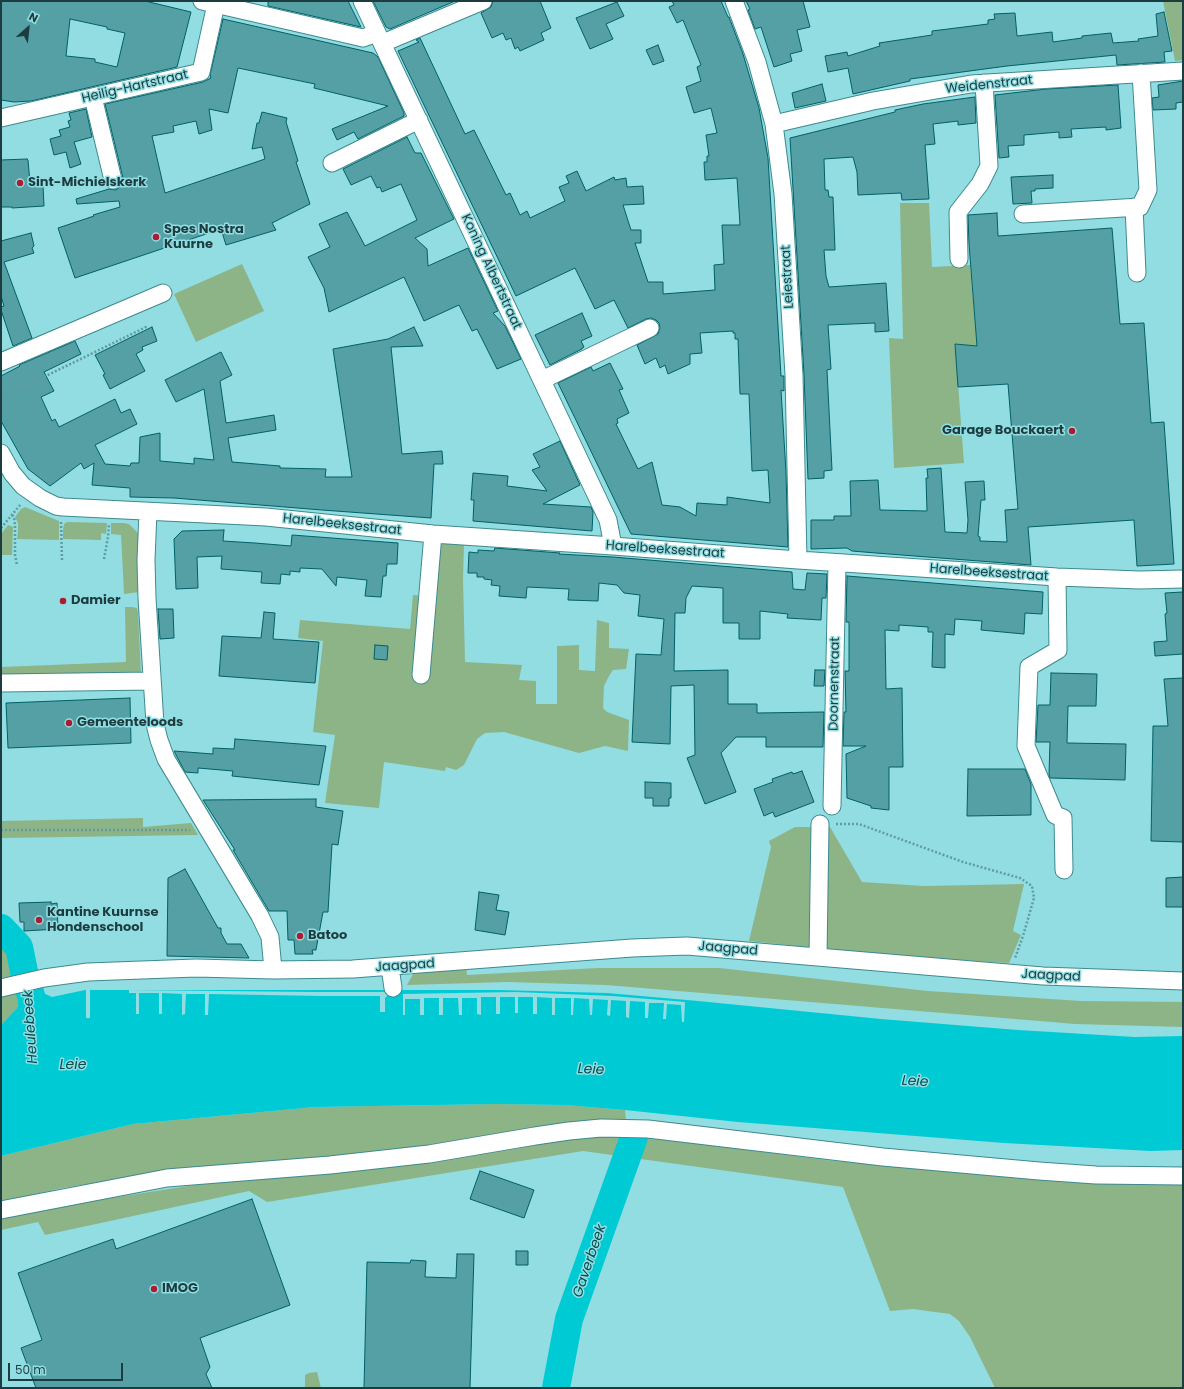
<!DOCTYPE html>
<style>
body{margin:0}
#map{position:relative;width:1184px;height:1389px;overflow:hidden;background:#91dde2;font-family:Poppins,sans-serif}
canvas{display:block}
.frame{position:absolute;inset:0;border:2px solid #1d3c3f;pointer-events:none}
.north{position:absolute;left:8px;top:8px;width:40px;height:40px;-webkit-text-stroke:3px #91dde2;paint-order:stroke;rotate:27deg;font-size:11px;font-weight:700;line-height:16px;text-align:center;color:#1d3c3f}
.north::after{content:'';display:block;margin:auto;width:14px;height:18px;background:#1d3c3f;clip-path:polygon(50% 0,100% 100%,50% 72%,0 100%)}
.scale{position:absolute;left:8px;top:1363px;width:115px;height:18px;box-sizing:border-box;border:2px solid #1d3c3f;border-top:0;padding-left:5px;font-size:12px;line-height:14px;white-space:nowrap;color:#1d3c3f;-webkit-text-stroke:3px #91dde2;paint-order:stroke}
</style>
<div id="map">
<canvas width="1184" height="1389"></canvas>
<div class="frame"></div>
<div class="north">N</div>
<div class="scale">50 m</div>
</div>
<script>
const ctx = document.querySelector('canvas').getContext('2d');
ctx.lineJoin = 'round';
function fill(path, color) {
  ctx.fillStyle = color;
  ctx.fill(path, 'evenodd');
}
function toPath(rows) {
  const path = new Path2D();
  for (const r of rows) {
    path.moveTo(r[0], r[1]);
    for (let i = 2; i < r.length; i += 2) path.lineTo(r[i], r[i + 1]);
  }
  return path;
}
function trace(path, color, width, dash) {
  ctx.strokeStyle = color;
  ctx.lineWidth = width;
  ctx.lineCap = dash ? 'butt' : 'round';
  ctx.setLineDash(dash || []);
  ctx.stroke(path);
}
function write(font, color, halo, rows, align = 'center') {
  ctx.font = font + ' Poppins,sans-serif';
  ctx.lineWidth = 3;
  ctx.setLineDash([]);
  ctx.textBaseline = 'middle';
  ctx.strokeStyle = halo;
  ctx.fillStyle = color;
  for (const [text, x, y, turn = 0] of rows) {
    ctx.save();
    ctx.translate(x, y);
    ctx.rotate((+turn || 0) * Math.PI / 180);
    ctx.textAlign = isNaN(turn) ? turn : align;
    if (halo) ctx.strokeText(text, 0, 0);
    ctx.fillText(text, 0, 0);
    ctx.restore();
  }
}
fill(toPath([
 [1163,1,1183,1,1183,60,1175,61],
 [900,203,929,203,932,267,970,265,977,346,955,344,964,463,894,468,889,338,903,339],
 [242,264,264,311,196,342,174,294],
 [25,507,59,521,59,540,17,539,18,532,18,523,15,517,21,509],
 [67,522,107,523,106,534,101,533,101,540,63,539,63,530,64,524],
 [111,523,124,523,129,524,138,533,139,592,124,594,121,535,111,534],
 [8,525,13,527,12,555,1,555,1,534],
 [429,541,464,544,463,579,465,662,522,665,519,680,536,681,536,704,557,704,557,646,579,645,579,670,595,671,597,620,609,623,609,648,629,649,626,669,613,670,609,676,604,686,603,708,607,712,629,720,628,751,605,746,579,753,504,732,485,733,477,739,464,765,456,770,446,767,445,771,384,762,379,808,325,803,335,735,313,732,323,641,298,638,300,620,410,629,413,595,425,596],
 [125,607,132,607,137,608,138,613,141,674,1,680,1,667,126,662],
 [143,818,143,827,191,823,198,835,1,838,1,821],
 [795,827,830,827,862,882,924,886,1024,884,1013,931,1021,935,1009,963,908,957,749,941,771,847,769,841],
 [1,938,9,952,14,966,16,979,1,983],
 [466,966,467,975,598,968,719,968,928,991,1081,1001,1183,1002,1183,1027,1075,1024,606,985,507,982,407,985,413,974],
 [21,989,23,995,17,1008,1,1025,1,994],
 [496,1104,565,1105,625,1110,626,1121,386,1153,184,1169,62,1188,1,1202,1,1156,133,1124,315,1107],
 [603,1134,653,1138,834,1161,1073,1181,1183,1182,1183,1388,995,1388,970,1337,959,1321,950,1314,913,1309,890,1311,843,1187,583,1151,267,1202,249,1191,45,1235,38,1222,1,1230,1,1215,227,1180,290,1177,369,1170,464,1154],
 [317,1372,321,1388,305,1388,305,1375,309,1373]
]), '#8db486');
fill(toPath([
 [85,990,499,990,607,993,698,1001,881,1019,1018,1030,1135,1037,1183,1036,1183,1150,1150,1151,1004,1143,738,1122,625,1110,565,1105,496,1104,315,1107,133,1124,1,1156,1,1025,17,1008,23,995,41,992,52,997]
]), '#00cbd5');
fill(toPath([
 [86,988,90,988,90,1018,86,1018],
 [129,990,313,992,389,992,388,995,385,998,385,1012,380,1012,380,996,321,996,209,994,208,1015,205,1015,205,994,186,994,185,1014,182,1015,182,994,162,993,162,1014,159,1014,159,993,139,993,139,1014,136,1014,136,993,129,993],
 [515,992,612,996,685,1002,684,1022,682,1022,681,1005,667,1004,666,1019,663,1019,664,1003,649,1003,648,1018,645,1018,645,1002,630,1001,629,1018,626,1017,626,1001,611,1000,610,1016,607,1015,608,1000,593,999,592,1015,590,1015,589,999,574,998,573,1015,571,1015,571,998,555,998,555,1015,552,1015,552,998,537,997,537,1014,533,1014,533,997,518,997,518,1013,515,1013,515,997,500,997,500,1014,496,1014,496,997,481,997,481,1015,477,1014,477,998,462,998,462,1015,459,1015,458,998,443,998,443,1015,439,1015,439,998,424,998,424,1015,420,1015,420,999,405,999,405,1015,403,1015,403,994]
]), '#91dde2');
trace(toPath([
 [1,928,19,947,25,976,32,999,33,1031],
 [556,1388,569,1319,634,1137]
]), '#00cbd5', 28);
const building = toPath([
 [1,1,145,1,191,12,177,67,31,101,14,102,1,100,1,1],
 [70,19,107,27,107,29,125,33,117,67,95,62,95,59,66,56,70,19],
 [268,1,348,1,361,27,268,6,268,1],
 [373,1,455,1,390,29,386,27,373,1],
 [493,1,540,1,551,28,541,33,544,40,520,51,518,47,515,49,511,38,506,40,503,33,492,38,481,13,491,7,493,1],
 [672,1,721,1,728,17,729,17,743,54,759,108,768,158,781,376,784,376,784,391,781,390,786,472,788,547,631,534,558,383,591,367,593,371,610,363,623,389,619,390,629,413,617,419,618,423,616,424,638,469,652,462,662,505,680,507,696,516,697,503,727,505,727,497,770,503,768,470,752,471,749,394,740,394,738,339,735,339,735,333,733,333,733,331,700,333,702,353,690,354,690,364,668,374,665,365,660,368,656,358,645,364,637,345,658,334,660,328,659,323,656,320,651,318,646,319,628,328,614,300,595,309,575,268,516,296,398,51,419,42,416,40,420,38,465,134,474,130,506,195,510,193,520,215,527,211,530,218,565,201,559,187,569,183,566,176,577,171,586,191,614,177,615,180,626,178,627,187,643,186,644,204,623,205,631,230,641,230,641,243,635,243,648,282,663,282,663,294,715,290,714,265,724,264,722,225,740,225,737,178,705,180,704,162,707,162,707,156,709,156,706,135,717,133,711,108,694,113,686,87,701,81,697,67,701,65,683,20,677,23,669,7,674,5,672,1],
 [746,1,803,1,810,27,797,30,802,51,790,54,792,61,774,67,761,27,755,29,748,10,750,9,746,1],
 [617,2,624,16,606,24,613,39,590,49,576,18,617,2],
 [1164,12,1172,51,1164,52,1165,62,1117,65,1116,55,1007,66,910,79,910,81,853,94,848,68,828,72,825,56,847,52,848,56,880,46,879,43,932,35,932,31,988,24,988,20,995,19,994,14,1015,13,1017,36,1052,32,1053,42,1082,38,1082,36,1111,33,1113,43,1139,41,1138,39,1158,36,1156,14,1164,12],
 [223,19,373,53,378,57,404,113,404,116,358,139,354,132,337,140,332,129,388,106,314,88,315,84,238,68,228,113,209,109,212,130,199,134,196,121,173,126,174,132,152,136,165,193,265,159,262,147,252,149,257,123,259,123,262,112,287,118,286,122,298,161,296,162,310,204,272,223,276,230,226,245,221,229,75,278,58,228,94,216,93,215,120,207,119,201,77,204,76,199,109,189,116,190,120,187,122,183,123,178,105,104,203,82,211,78,210,75,223,19],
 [658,45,664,61,653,65,646,50,658,45],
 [1183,81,1183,102,1176,103,1176,109,1153,110,1152,98,1159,97,1158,85,1183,81],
 [822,84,826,101,795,108,792,93,822,84],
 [1118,85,1121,128,1106,130,1106,127,1071,129,1072,137,1059,138,1059,132,1024,135,1024,145,1008,146,1009,157,999,158,995,95,1046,89,1118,85],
 [975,97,976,123,958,125,958,121,933,124,935,144,925,145,929,199,902,200,901,193,858,195,857,172,853,157,824,159,825,190,828,190,829,197,833,197,835,250,824,250,826,276,829,287,886,283,889,331,875,332,875,323,828,325,831,369,827,370,832,470,824,471,824,478,808,479,804,375,790,138,895,112,895,110,923,104,975,97],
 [86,109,92,137,74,142,81,164,70,168,66,152,54,155,50,139,61,136,59,130,70,127,68,121,71,120,69,113,86,109],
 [407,137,415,153,421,153,454,219,415,238,427,249,428,266,468,248,498,311,493,313,505,326,521,359,497,369,477,329,472,331,459,305,424,321,404,277,329,312,324,288,308,257,330,247,319,224,347,212,365,246,417,220,401,184,382,192,380,187,377,188,371,176,351,185,343,169,407,137],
 [27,159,28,160,30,183,38,177,43,185,44,206,12,208,12,207,1,207,1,160,27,159],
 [1053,175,1053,188,1035,189,1035,191,1031,191,1032,203,1013,204,1011,177,1053,175],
 [997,213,998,236,1112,228,1120,324,1144,323,1151,423,1164,422,1174,564,1137,566,1134,520,1028,527,1031,565,876,553,852,551,847,548,811,549,811,520,834,520,834,516,851,516,850,481,878,480,880,510,927,511,926,478,928,478,927,469,941,468,945,532,967,533,968,520,965,482,984,481,985,500,981,500,978,536,980,537,980,541,1007,542,1005,510,1018,509,1008,384,958,387,955,344,977,346,969,244,968,215,997,213],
 [31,233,34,246,32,248,34,253,4,262,32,338,13,346,1,310,1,307,4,306,1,296,1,241,31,233],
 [582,313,592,336,581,341,584,347,582,348,582,349,550,365,535,335,582,313],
 [152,327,157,341,142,347,143,350,136,354,145,371,110,389,103,375,105,374,95,355,152,327],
 [414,327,423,346,391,347,402,454,442,451,443,464,434,464,431,518,322,510,174,498,130,497,130,488,92,485,94,463,84,469,81,463,50,486,28,469,1,421,1,376,20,366,19,365,75,341,81,354,44,372,54,391,41,397,52,421,55,419,59,427,115,399,121,413,130,409,137,424,95,445,105,464,130,466,131,463,139,463,140,437,160,433,160,461,194,464,194,458,214,460,204,389,176,402,165,380,221,352,232,375,220,381,226,423,274,415,276,430,228,438,232,462,280,466,280,468,326,469,325,477,352,477,333,349,388,339,414,327],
 [560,441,580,485,543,504,591,507,593,512,592,531,473,521,474,500,471,500,473,473,508,476,507,486,547,491,532,470,540,467,533,454,560,441],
 [224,530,223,541,255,543,291,546,292,535,398,543,397,564,387,564,386,576,383,576,381,597,365,596,367,580,337,577,336,586,322,569,300,568,300,572,290,571,290,575,281,574,280,584,261,583,262,572,221,569,222,556,197,557,198,588,176,589,174,539,182,531,224,530],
 [495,548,560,553,559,554,613,557,792,572,793,589,805,590,807,573,827,574,826,598,822,598,821,620,787,618,788,614,760,611,760,639,739,639,739,623,723,623,723,588,692,586,686,598,685,613,675,613,674,671,728,670,728,704,757,704,757,713,824,712,823,747,766,747,766,737,736,737,721,753,736,792,705,804,687,758,695,755,694,685,671,686,670,744,632,742,636,654,661,655,664,619,638,616,640,595,624,593,617,585,599,583,598,601,568,600,569,589,527,587,526,598,499,596,500,586,491,585,492,580,484,579,484,577,477,577,477,573,468,573,469,552,478,553,478,550,494,551,495,548],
 [847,576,1043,592,1042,614,1025,613,1024,634,981,630,982,621,955,619,954,635,945,634,945,668,932,667,933,632,928,632,928,627,899,625,899,631,885,630,886,689,902,688,903,767,889,767,889,810,871,808,871,806,847,798,846,754,866,746,843,746,844,712,846,712,845,671,849,671,849,622,846,622,847,576],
 [1183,592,1183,654,1155,656,1154,642,1167,641,1165,614,1167,613,1165,593,1183,592],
 [158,609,173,609,174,638,160,639,158,609],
 [264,612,275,613,273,639,319,642,315,683,219,676,222,636,261,638,264,612],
 [375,645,388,646,387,660,374,659,375,645],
 [815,670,825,670,824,686,814,686,815,670],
 [1051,673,1097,674,1096,706,1068,706,1067,743,1126,744,1125,780,1050,778,1049,774,1050,742,1036,742,1038,705,1050,705,1051,673],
 [1183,678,1183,842,1151,841,1153,726,1168,726,1164,679,1183,678],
 [130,698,131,743,8,748,6,703,130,698],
 [235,739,326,746,319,785,232,776,233,771,198,768,198,773,185,772,174,751,213,754,213,748,234,749,235,739],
 [968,769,1025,769,1031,784,1031,815,967,816,968,769],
 [802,771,814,802,775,817,773,812,764,816,754,789,773,782,772,779,792,772,793,774,802,771],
 [645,782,671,783,671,798,669,798,669,806,653,806,653,798,645,798,645,782],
 [316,799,316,807,343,811,338,845,332,844,328,912,323,912,316,950,312,950,313,954,295,954,294,940,288,940,287,911,269,911,233,850,235,850,203,800,316,799],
 [185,869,218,928,221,928,221,933,227,944,241,944,249,958,167,956,168,878,185,869],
 [1183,877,1183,907,1166,907,1166,878,1183,877],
 [479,892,499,895,496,910,509,912,505,935,475,930,479,892],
 [51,902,51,904,57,903,58,929,24,931,24,922,20,922,19,903,51,902],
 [480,1171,534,1190,524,1218,470,1199,480,1171],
 [252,1199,290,1305,200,1338,210,1367,206,1374,212,1388,36,1388,21,1348,42,1340,18,1273,113,1239,116,1249,252,1199],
 [516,1251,528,1251,528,1265,516,1265,516,1251],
 [457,1254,474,1254,470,1388,364,1388,367,1262,410,1263,411,1260,426,1261,425,1277,456,1278,457,1254]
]);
fill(building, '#54a0a5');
trace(building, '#006065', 1);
const minor = toPath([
 [202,1,363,38,377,33],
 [362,1,608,520,613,546],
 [734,1,757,62,774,124,783,194,794,375,798,560],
 [383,43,483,1],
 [93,97,113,180],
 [1,118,201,72,216,4],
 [774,124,873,101,971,84,1183,71],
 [332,163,419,120],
 [1134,207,1137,273],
 [1023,214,1140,207,1148,190,1141,73],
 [959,259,958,212,980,184,989,166,984,83],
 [1,362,163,293],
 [542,380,650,328],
 [1,453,12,473,23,486,40,498,56,506,63,507,266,517,433,534,613,546,798,560,1057,577,1140,580,1183,579],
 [148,512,146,560,147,598,155,724,159,740,166,759,260,916,270,937,273,970],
 [1057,577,1058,650,1029,667,1026,746,1055,815,1063,818,1064,870],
 [421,675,433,534],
 [1,683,152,681],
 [832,806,837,563],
 [818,957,820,824],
 [390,967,393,988],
 [1,988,44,978,88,972,196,968,273,970,353,969,632,948,687,946,1043,976,1183,981],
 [1,1210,167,1178,330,1165,429,1154,535,1136,569,1131,601,1128,648,1129,883,1157,1039,1171,1096,1175,1183,1176]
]);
trace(minor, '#3d8a8f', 19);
trace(toPath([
 [1,398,148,326],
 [12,515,14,517,15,525,15,555,17,565],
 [61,522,62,560],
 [1,528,21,504],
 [104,559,108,537,109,524],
 [836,824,859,824,963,862,1020,878,1032,886,1034,898,1023,936,1015,958],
 [1,830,190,830]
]), '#619b9f', 2.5, [2, 2]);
trace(minor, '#fff', 17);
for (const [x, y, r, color] of [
 [20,183,4,"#ae1a2f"],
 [156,237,4,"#ae1a2f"],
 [1072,431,4,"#ae1a2f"],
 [63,601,4,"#ae1a2f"],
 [69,723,4,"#ae1a2f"],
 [39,920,4,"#ae1a2f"],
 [300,936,4,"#ae1a2f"],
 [154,1289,4,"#ae1a2f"]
]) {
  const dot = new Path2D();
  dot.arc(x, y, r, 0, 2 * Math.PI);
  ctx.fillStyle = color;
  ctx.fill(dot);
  trace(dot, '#91dde2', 1.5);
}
write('13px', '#1d3c3f', '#91dde2', [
 ["Weidenstraat",989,85,-6],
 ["Heilig-Hartstraat",135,87,-13],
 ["Koning Albertstraat",491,272,65],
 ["Leiestraat",788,277,-93],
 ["Harelbeeksestraat",342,525,6],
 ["Harelbeeksestraat",665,550,4],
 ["Harelbeeksestraat",989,573,4],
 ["Doornenstraat",835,684,-89],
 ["Jaagpad",728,949,5],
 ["Jaagpad",405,966,-4],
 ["Jaagpad",1051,976,3]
]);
write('bold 13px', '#1d3c3f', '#91dde2', [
 ["Sint-Michielskerk",28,183],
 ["Spes Nostra",164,230],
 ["Kuurne",164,245],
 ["Garage Bouckaert",1064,431,"right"],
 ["Damier",71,601],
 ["Gemeenteloods",77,723],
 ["Kantine Kuurnse",47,913],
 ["Hondenschool",47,928],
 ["Batoo",308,936],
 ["IMOG",162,1289]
], 'left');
write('italic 14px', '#034d51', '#91dde2', [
 ["Heulebeek",31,1027,-94],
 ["Leie",73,1065],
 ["Leie",591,1070,2],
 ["Leie",915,1082,3],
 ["Gaverbeek",590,1261,-71]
]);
</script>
